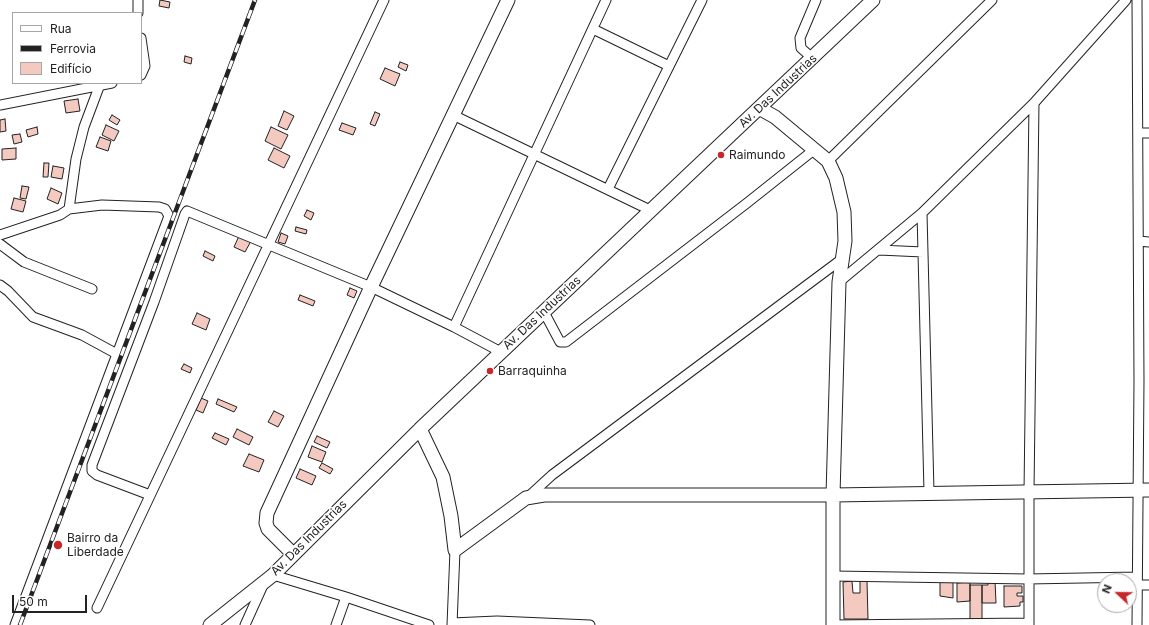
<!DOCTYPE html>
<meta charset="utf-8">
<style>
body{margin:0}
#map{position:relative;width:1149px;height:625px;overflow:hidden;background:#fff;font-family:Inter,sans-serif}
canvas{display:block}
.legend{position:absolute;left:12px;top:12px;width:130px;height:72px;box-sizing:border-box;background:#fff;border:1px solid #a7a7a7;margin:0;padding:5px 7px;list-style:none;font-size:12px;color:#222}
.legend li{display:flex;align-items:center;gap:8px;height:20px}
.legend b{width:20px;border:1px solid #a7a7a7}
.north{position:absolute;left:1097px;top:573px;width:40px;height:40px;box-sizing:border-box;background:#fff;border:1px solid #a7a7a7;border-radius:50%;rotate:292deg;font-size:11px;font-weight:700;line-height:16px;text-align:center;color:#222}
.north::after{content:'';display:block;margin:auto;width:14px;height:18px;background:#c62828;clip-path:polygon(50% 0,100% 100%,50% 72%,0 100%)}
.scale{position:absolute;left:12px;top:595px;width:75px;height:18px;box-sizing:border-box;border:2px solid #222;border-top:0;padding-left:5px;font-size:12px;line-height:14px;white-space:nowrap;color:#222;-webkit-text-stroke:3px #fff;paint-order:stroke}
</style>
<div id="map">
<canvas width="1149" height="625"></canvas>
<ul class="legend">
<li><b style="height:5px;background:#fff"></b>Rua</li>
<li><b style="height:5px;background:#222"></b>Ferrovia</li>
<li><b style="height:11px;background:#f3c9c0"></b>Edifício</li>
</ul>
<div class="north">N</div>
<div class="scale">50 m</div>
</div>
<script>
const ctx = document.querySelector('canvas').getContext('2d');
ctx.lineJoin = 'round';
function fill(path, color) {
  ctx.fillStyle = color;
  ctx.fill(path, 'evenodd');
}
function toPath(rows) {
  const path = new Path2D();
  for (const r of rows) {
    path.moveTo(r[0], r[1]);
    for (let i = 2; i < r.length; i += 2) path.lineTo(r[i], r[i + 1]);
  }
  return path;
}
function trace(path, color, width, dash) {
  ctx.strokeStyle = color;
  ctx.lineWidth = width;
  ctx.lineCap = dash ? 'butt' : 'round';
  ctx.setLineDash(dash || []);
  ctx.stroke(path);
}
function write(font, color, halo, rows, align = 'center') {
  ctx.font = font + ' Inter,sans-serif';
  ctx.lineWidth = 3;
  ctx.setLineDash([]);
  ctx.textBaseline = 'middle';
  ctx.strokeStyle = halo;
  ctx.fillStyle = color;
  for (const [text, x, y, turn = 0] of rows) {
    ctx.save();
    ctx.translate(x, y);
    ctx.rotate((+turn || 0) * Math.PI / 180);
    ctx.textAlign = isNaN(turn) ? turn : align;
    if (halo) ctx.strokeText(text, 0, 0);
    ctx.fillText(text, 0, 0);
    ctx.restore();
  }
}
const building = toPath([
 [160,0,170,2,169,8,159,6,160,0],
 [185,56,192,58,191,64,184,62,185,56],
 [400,62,408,65,406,71,398,67,400,62],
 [385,68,400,74,395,86,380,79,385,68],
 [78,99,80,111,66,113,64,101,78,99],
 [284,111,294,116,287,130,278,126,284,111],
 [375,112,380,114,375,126,370,124,375,112],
 [112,115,120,120,117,125,109,120,112,115],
 [5,119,6,131,0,132,0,120,5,119],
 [342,123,356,128,353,135,339,130,342,123],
 [106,125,119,131,114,141,102,135,106,125],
 [37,127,38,134,28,137,26,130,37,127],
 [271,127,288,135,281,149,265,141,271,127],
 [20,134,22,142,14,144,12,135,20,134],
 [100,137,111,141,108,151,96,147,100,137],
 [16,148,16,159,2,160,2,149,16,148],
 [274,148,290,156,284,168,268,160,274,148],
 [44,163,49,163,48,177,43,177,44,163],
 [53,166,64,168,62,179,51,177,53,166],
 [22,186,29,187,26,199,20,198,22,186],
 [51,188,62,193,58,204,47,199,51,188],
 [14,198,26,201,23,212,11,209,14,198],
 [307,210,314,213,311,220,304,216,307,210],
 [296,227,307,230,306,234,295,231,296,227],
 [281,233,288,236,285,244,278,242,281,233],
 [239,236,251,241,245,252,234,247,239,236],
 [205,251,215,256,213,261,203,256,205,251],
 [350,288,357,291,354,298,347,295,350,288],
 [300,295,315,301,313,306,298,300,300,295],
 [197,313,210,319,206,330,192,324,197,313],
 [184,364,192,368,190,373,181,369,184,364],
 [201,398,208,401,203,413,196,410,201,398],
 [218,399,237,407,234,412,216,404,218,399],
 [274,411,284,416,278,427,268,422,274,411],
 [237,429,253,437,249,445,233,437,237,429],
 [215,433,229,439,226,445,212,438,215,433],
 [317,436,330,442,327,448,314,442,317,436],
 [312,446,326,452,322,462,308,457,312,446],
 [249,454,264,460,259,472,243,466,249,454],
 [322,463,333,469,330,474,319,468,322,463],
 [300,469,316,476,312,485,296,478,300,469],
 [852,581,853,593,860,593,860,581,867,581,868,619,844,619,843,582,852,581],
 [988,581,995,581,996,603,982,603,982,585,988,585,988,581],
 [940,582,953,582,953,598,940,596,940,582],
 [970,582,970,601,957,602,957,583,970,582],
 [970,585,982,585,982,619,970,619,970,585],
 [1004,586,1022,586,1022,593,1017,593,1017,596,1023,596,1023,602,1020,602,1020,606,1004,607,1004,586]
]);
fill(building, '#f3c9c0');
trace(building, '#222', 1);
const street = toPath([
 [138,0,138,13],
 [593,29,669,66],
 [141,38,145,66,141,75],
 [812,58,801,48,800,38,816,0],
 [0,105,112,83],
 [453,115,652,211],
 [1138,133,1149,133],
 [828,161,992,0],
 [608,189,702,0],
 [922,213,929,492],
 [0,235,60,215,69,209,76,159,84,127,99,87],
 [1139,241,1149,242],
 [0,244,24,262,92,289],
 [879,250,923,252],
 [839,282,922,213,1034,103,1126,0],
 [0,285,8,291,33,317,82,335,117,354],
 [544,312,560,342,566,342,747,203,815,149],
 [454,327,606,0],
 [150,495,97,475,92,471,92,465,154,302,185,214,187,211,371,287,454,327,501,352],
 [528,497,552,475,842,259],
 [273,575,346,597,429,625],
 [833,576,1028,579,1137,577],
 [1137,585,1149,585],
 [97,608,384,0],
 [452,623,497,621,590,625],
 [15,625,169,216,165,209,159,207,102,205,69,209],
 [245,625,264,583],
 [336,625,346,597],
 [452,625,455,550],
 [832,625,1029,623],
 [1029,625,1029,492,1034,103],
 [1137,625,1139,380,1137,0]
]);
const secondary = toPath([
 [759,108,775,117,828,161,836,178,844,212,845,241,839,282,833,495,833,625],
 [420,429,443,477,451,516,455,550],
 [455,550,526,498,544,495,833,495,1149,490],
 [293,554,268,529,266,523,267,513,371,287,508,0],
 [210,625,273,575,420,429,873,0]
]);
trace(street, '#222', 11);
trace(secondary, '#222', 15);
trace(street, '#fff', 9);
trace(secondary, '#fff', 13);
const rail = toPath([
 [20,625,255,0]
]);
trace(rail, '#222', 4.5);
trace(rail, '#fff', 3, [9]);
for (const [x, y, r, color] of [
 [721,155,4,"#c62828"],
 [490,371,4,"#c62828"],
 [58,545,5,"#c62828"]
]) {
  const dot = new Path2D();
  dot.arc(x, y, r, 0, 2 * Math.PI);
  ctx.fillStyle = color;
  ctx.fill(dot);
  trace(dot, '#fff', 1.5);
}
write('12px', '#222', '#fff', [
 ["Av. Das Industrias",778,91,-43],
 ["Av. Das Industrias",542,313,-43],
 ["Av. Das Industrias",309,538,-45]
]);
write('12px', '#222', '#fff', [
 ["Raimundo",729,155],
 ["Barraquinha",498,371],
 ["Bairro da",67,538],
 ["Liberdade",67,552]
], 'left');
</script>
